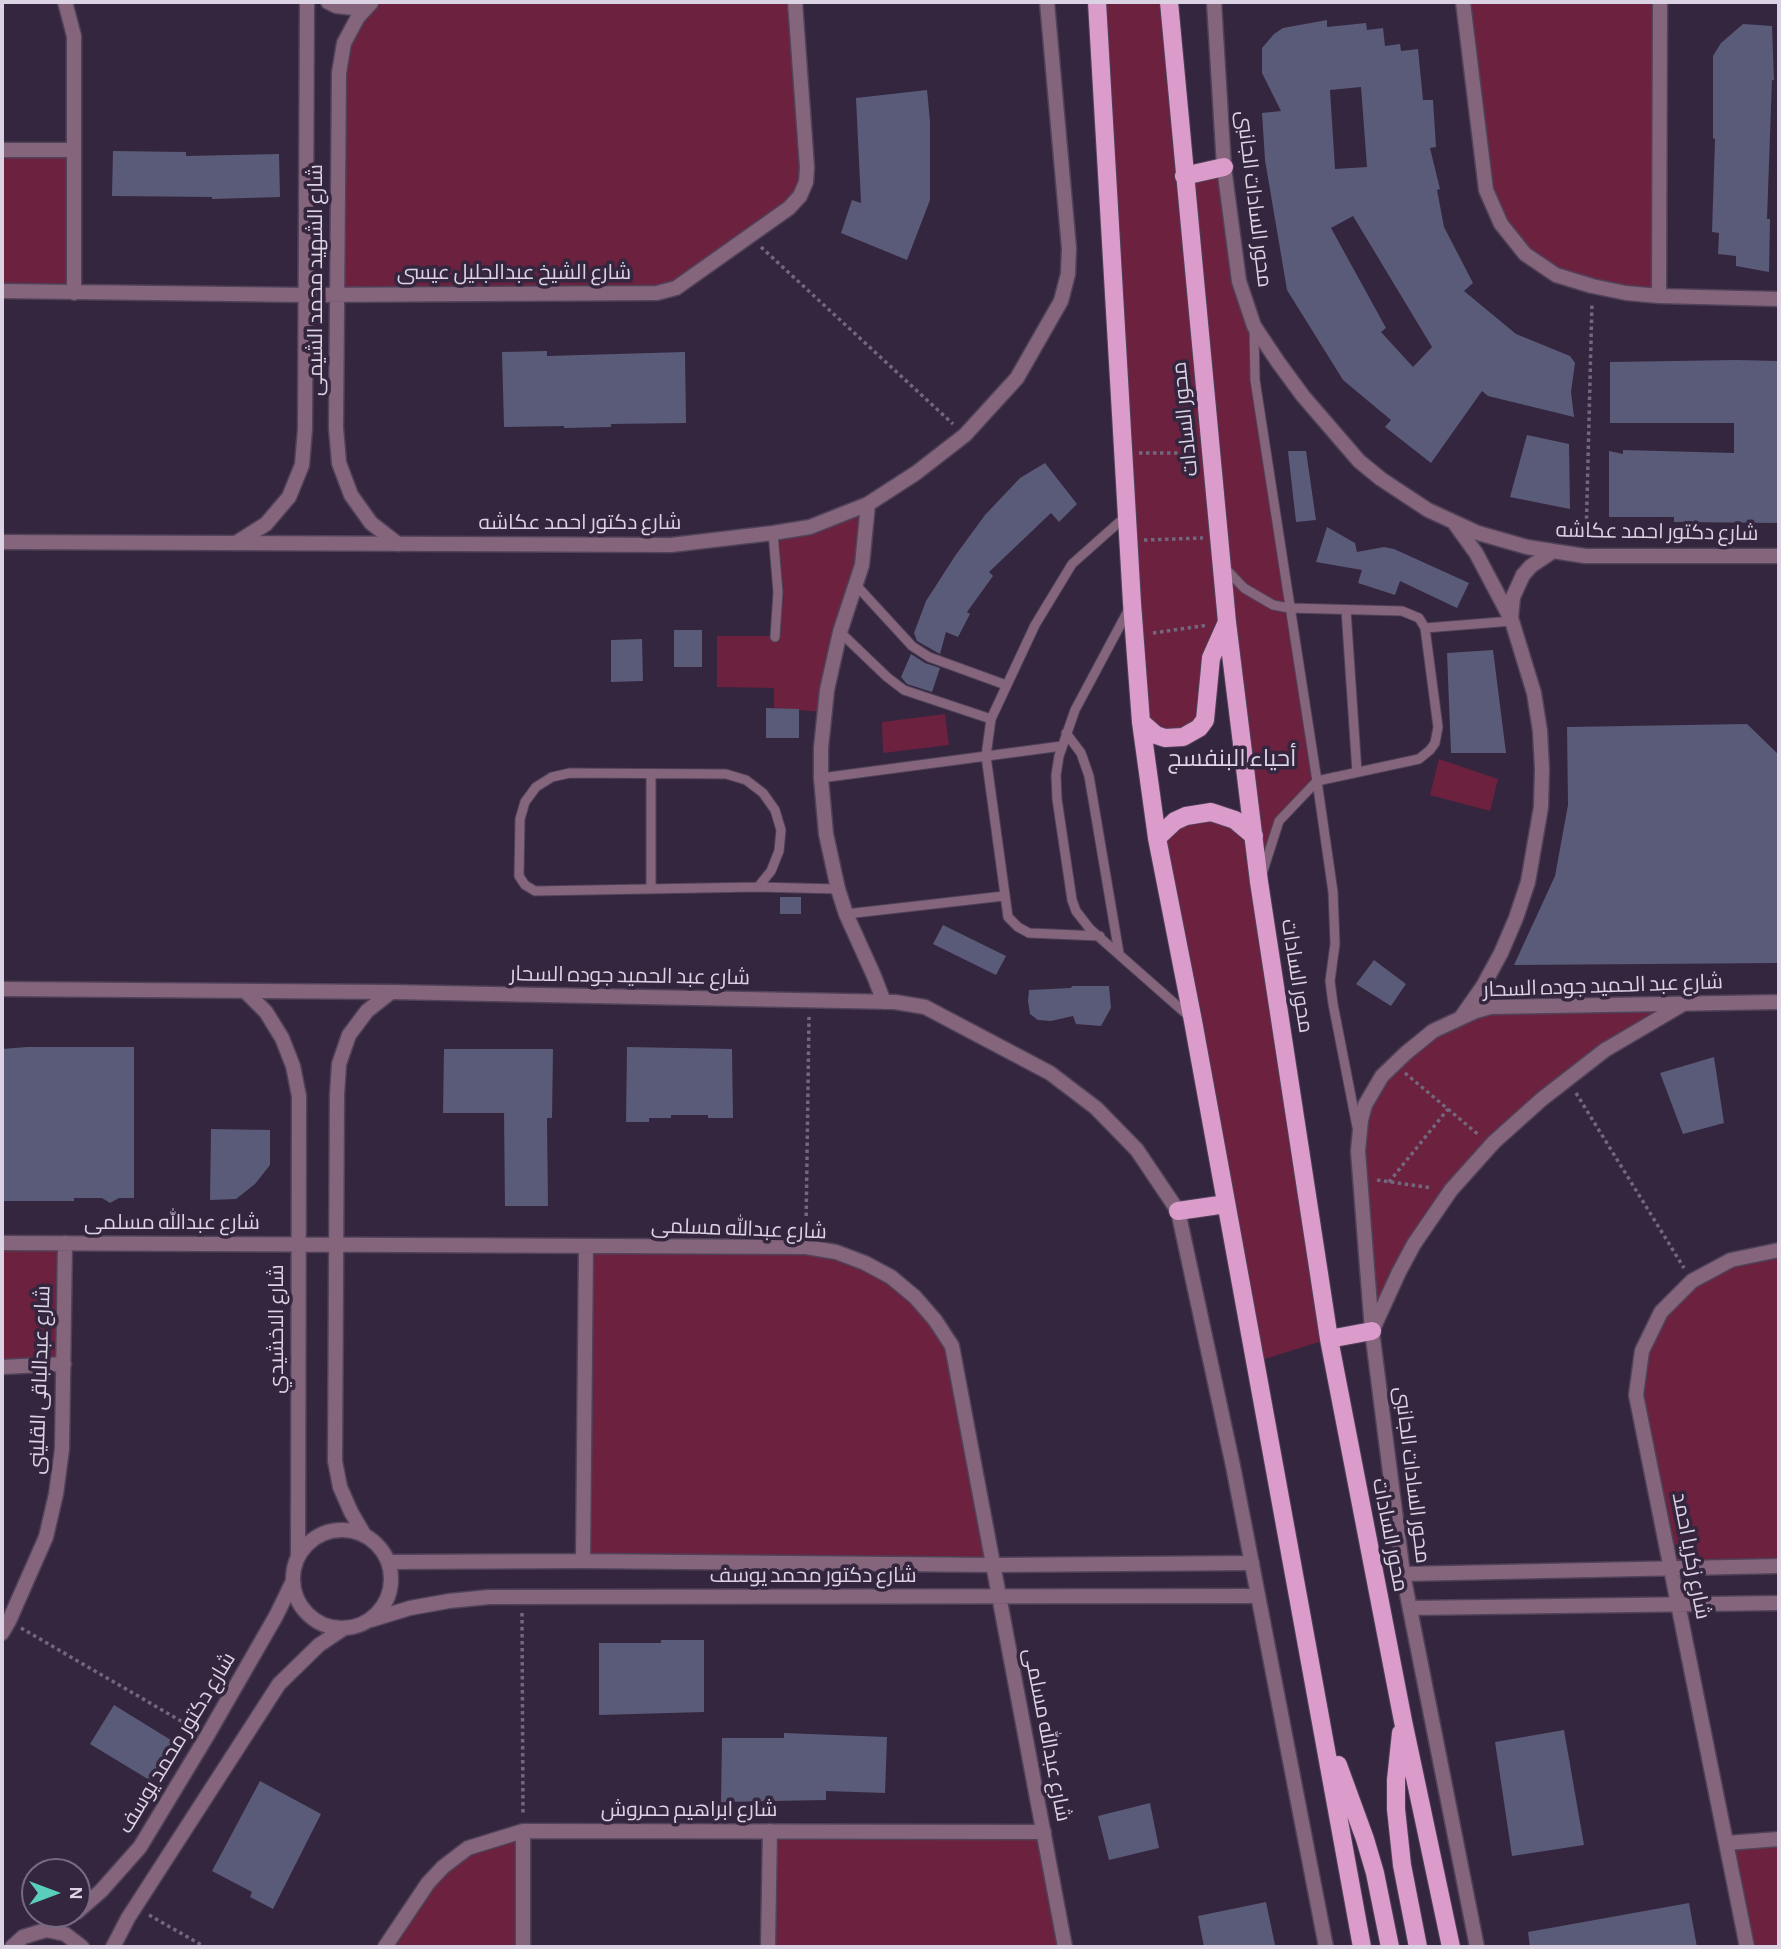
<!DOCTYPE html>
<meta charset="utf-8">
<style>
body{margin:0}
#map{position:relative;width:1781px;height:1949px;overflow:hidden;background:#34263f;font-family:"Alegreya Sans",sans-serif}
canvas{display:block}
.frame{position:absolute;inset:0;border:4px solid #dbd3e3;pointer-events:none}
.north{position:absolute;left:21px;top:1858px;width:70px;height:70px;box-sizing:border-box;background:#34263f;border:2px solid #776b81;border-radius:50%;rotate:90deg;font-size:19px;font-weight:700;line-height:28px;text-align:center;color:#dbd3e3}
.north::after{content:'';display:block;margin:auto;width:24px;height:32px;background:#5acebd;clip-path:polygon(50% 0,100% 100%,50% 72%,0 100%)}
</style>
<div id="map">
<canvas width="1781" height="1949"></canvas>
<div class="frame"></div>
<div class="north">N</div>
</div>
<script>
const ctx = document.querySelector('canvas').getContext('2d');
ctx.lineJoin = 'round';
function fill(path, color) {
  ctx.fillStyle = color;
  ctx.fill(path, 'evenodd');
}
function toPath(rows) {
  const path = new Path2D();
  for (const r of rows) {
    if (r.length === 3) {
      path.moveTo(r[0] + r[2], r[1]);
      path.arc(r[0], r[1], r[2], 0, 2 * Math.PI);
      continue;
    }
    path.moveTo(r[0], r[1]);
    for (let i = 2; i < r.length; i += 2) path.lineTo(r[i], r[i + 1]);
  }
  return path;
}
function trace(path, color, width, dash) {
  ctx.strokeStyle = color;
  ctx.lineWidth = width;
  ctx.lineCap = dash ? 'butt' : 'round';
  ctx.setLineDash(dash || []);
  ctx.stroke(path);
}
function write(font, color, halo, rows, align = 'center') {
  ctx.font = font + ' "Alegreya Sans",Cairo,sans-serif';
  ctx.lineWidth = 7;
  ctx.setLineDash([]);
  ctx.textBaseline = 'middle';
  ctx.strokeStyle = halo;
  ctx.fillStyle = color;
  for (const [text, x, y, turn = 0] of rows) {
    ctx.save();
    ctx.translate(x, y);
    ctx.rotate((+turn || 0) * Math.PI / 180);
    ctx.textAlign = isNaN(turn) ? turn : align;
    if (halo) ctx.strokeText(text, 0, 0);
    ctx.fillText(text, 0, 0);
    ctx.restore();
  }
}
fill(toPath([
 [373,2,795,2,806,182,800,196,676,288,337,294,344,43],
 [1092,2,1169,2,1184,176,1224,167,1254,326,1253,353,1317,781,1279,821,1260,879,1329,1339,1255,1362,1157,838,1186,816,1245,827,1228,622,1208,676,1192,733,1148,729],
 [1463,2,1660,2,1659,296,1592,286,1525,254,1486,190],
 [2,150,74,150,74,293,2,291],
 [868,504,824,712,774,708,774,688,717,687,717,636,775,636,773,534],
 [945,714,949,745,883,753,882,722],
 [1439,759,1498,779,1490,811,1430,795],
 [1687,1002,1605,1050,1451,1190,1372,1331,1361,1120,1393,1063,1476,1011],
 [2,1243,65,1243,64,1364,2,1367],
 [586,1247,806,1247,891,1277,952,1346,994,1565,583,1561],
 [1779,1250,1779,1566,1671,1567,1636,1395,1661,1312,1692,1281],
 [523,1831,523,1947,385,1947,428,1883,468,1848],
 [770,1831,1044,1832,1065,1947,768,1947],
 [1779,1839,1779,1947,1747,1947,1727,1843]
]), '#6c213e');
fill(toPath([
 [1327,20,1327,27,1366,23,1367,30,1383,28,1385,46,1400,44,1401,51,1418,49,1423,100,1433,100,1436,147,1430,148,1440,189,1437,190,1444,227,1473,283,1464,291,1516,334,1570,356,1575,363,1571,392,1574,417,1488,396,1482,391,1431,463,1385,427,1391,420,1343,380,1287,290,1265,160,1262,113,1281,111,1262,73,1262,48,1274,34,1283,28],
 [1361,87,1367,167,1335,169,1330,90],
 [1353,216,1432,347,1413,367,1381,332,1386,328,1331,228],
 [1743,24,1772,26,1774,80,1772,80,1767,219,1770,219,1769,272,1736,266,1736,256,1718,254,1719,233,1712,232,1715,139,1713,138,1713,56,1721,43],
 [927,90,930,121,930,200,907,260,841,233,852,200,861,203,856,98],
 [113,151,186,152,186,156,279,154,280,197,212,199,212,197,112,196],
 [547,351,547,356,685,352,686,423,611,424,611,427,564,428,564,426,504,427,502,352],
 [1736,360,1779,361,1779,523,1674,522,1674,517,1609,517,1609,451,1623,454,1623,450,1734,453,1734,423,1610,423,1610,362],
 [1527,435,1569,444,1570,509,1510,497],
 [1288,451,1306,451,1316,520,1296,522],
 [1045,463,1077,504,1059,522,1051,513,989,572,993,576,967,612,970,614,958,637,946,632,940,654,917,641,914,633,926,601,955,556,985,515,1020,478],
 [1327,527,1355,543,1357,552,1384,547,1394,549,1469,583,1457,608,1400,581,1395,595,1358,583,1362,570,1316,562],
 [674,630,702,630,702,667,674,667],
 [642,639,643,681,611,682,611,640],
 [1493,650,1506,753,1451,753,1447,653],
 [911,654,925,663,940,668,932,692,907,684,901,677],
 [766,708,799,709,799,738,766,738],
 [1747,724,1779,755,1779,963,1514,965,1555,876,1568,805,1567,727],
 [780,897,801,897,801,914,780,914],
 [943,925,1006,956,996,975,933,944],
 [1374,960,1406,984,1391,1006,1356,984],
 [1072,986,1109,986,1111,1008,1101,1026,1076,1024,1073,1016,1051,1021,1038,1020,1030,1014,1028,1001,1029,990,1071,988],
 [27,1047,134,1047,134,1198,119,1198,110,1203,102,1198,74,1198,74,1201,2,1201,2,1049],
 [627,1047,732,1049,733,1118,708,1118,708,1115,671,1115,671,1118,649,1118,649,1122,626,1122],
 [444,1049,553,1049,552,1118,547,1118,548,1206,505,1206,504,1113,443,1113],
 [1714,1057,1724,1123,1683,1134,1660,1073],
 [211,1129,270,1130,270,1165,255,1184,236,1199,210,1200],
 [661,1640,704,1640,704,1712,599,1715,599,1643,661,1643],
 [114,1705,174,1742,151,1781,90,1744],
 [1564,1730,1584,1845,1512,1856,1495,1742],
 [784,1733,887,1737,885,1793,826,1791,826,1800,721,1802,722,1738,784,1738],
 [260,1781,321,1814,273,1909,250,1897,252,1892,212,1871],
 [1150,1803,1159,1848,1109,1860,1098,1816],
 [1266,1902,1275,1945,1264,1947,1204,1947,1198,1916],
 [1689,1903,1697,1947,1530,1947,1528,1932]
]), '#5a5b78');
const service = toPath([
 [1254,329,1255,380,1317,781,1279,821,1262,874],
 [773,533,778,592,775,637],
 [1225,568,1244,588,1273,605,1289,608,1402,611,1419,618,1425,628,1438,727,1435,743,1430,750,1419,759,1317,781,1333,892,1335,944,1330,981,1333,1004,1357,1127],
 [856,585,912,646,929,657,1006,685],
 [1130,607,1075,710,1059,756,1056,775,1057,799,1072,900,1076,911,1090,929,1191,1018],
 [1346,610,1357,772],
 [1425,628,1512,621],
 [840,632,887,677,904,690,991,719],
 [1066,733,1081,753,1089,776,1119,953],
 [651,774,651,889],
 [821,778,1062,746],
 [758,887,771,871,779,851,781,830,775,810,763,793,746,780,726,774,570,773,552,777,536,787,525,802,520,819,519,876,525,885,535,891,758,887,838,889],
 [846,914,1004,896],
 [1100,936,1029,933,1018,927,1008,917,986,756,991,719,1035,625,1072,564,1126,516]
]);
const minor = toPath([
 [65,2,74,36,74,293],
 [328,2,336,6,354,8,370,3],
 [1463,2,1486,190,1501,224,1525,254,1556,275,1592,286,1626,293,1659,296,1779,299],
 [371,3,358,17,344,43,339,73,336,428,339,463,351,495,371,523,398,544],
 [2,150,74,150],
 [2,291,306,295,657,293,676,288,789,208,800,196,806,182,807,167,795,2],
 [1659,296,1660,2],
 [236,543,266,524,289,497,302,465,305,429,307,2],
 [245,991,266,1012,282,1038,293,1066,299,1096,298,1556],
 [2,1243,806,1247,836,1252,865,1263,891,1277,915,1297,935,1320,952,1346,1065,1947],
 [1372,1331,1399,1272,1414,1244,1451,1190,1494,1142,1542,1099,1605,1050,1685,1003],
 [2,1367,64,1364],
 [342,1579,49],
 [365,1536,351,1512,340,1487,335,1461,337,1095,339,1064,349,1035,367,1011,391,992],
 [583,1561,586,1247],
 [388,1562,583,1561,994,1565,1252,1563],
 [1403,1574,1779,1566],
 [1410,1608,1779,1603],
 [371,1620,410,1608,449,1601,489,1597,1258,1596],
 [2,1633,9,1621,46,1537,56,1494,62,1449,65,1243],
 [1727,1843,1779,1839],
 [77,1912,101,1891,140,1847,207,1736,276,1616,293,1581],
 [46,1930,73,1914],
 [12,1947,23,1937,46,1930,65,1934,82,1947],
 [113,1947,128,1918,279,1684,319,1645,343,1629],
 [385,1947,428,1883,443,1867,468,1848,523,1831,1044,1832],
 [523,1947,523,1831],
 [768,1947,770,1831],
 [1747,1947,1636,1395,1642,1351,1661,1312,1692,1281,1731,1260,1779,1250]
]);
const tertiary = toPath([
 [1214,2,1224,167,1239,281,1254,326,1278,362,1303,396,1359,461,1381,479,1428,510,1478,533,1527,547,1585,556,1779,556],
 [868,504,862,565,840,632,827,690,821,748,821,778,826,834,838,889,846,914,874,976,884,1002],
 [1455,524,1476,553,1512,621,1534,693,1540,731,1542,769,1541,807,1528,882,1516,918,1501,953,1483,986,1462,1016],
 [2,542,671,545,773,533,810,527,868,504,916,473,965,435,1017,378,1061,301,1068,274,1069,248,1047,2],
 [1511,618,1513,597,1523,575,1531,566,1552,552],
 [2,989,391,992,895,1002,925,1007,1050,1073,1096,1108,1137,1150,1178,1211,1233,1466,1326,1947],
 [1477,1947,1403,1574,1372,1331,1358,1151,1361,1120,1365,1105,1382,1076,1406,1053,1433,1031,1476,1011,1491,1007,1779,1002]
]);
const primary = toPath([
 [1097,2,1132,603,1141,722,1157,838,1193,1021,1362,1947],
 [1169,2,1227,622,1259,882,1329,1339,1403,1721,1451,1947],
 [1184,176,1224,167],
 [1141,722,1156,735,1165,738,1183,737,1199,728,1205,720,1211,658,1227,622],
 [1157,838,1175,821,1186,816,1211,812,1235,820,1254,836],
 [1178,1211,1226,1204],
 [1329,1339,1372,1331],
 [1401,1733,1396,1780,1396,1809,1402,1865,1418,1947],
 [1338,1765,1365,1839,1375,1873,1390,1947]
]);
trace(service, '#4f4259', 11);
trace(minor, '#4f4259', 17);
trace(tertiary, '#4f4259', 17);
trace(primary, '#4f4259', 20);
trace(toPath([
 [761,247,953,424],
 [1139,453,1195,453],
 [1144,540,1203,538],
 [1586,540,1592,302],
 [1153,633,1208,625],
 [1405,1073,1480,1136],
 [1576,1093,1684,1268],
 [1377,1180,1432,1188],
 [1389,1182,1448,1109],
 [806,1230,809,1017],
 [522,1613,523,1816],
 [21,1628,193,1728],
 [149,1915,205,1947]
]), '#73677d', 3.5, [3.5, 3.5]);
trace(service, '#84657c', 9);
trace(minor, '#84657c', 14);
trace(tertiary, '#84657c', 14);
trace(primary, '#db9ccc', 18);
write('21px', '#dbd3e3', '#34263f', [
 ["محور السادات الجانبى",1254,199,83],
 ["شارع الشيخ عبدالجليل عيسى",514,273],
 ["شارع الشهيد محمد الشيمى",316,280,-90],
 ["محور السادات",1185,419,-96],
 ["شارع دكتور احمد عكاشه",580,523],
 ["شارع دكتور احمد عكاشه",1657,532,1],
 ["شارع عبد الحميد جوده السحار",630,976,1],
 ["محور السادات",1297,976,81],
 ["شارع عبد الحميد جوده السحار",1603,986,-2],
 ["شارع عبدالله مسلمى",172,1223],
 ["شارع عبدالله مسلمى",739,1229,2],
 ["شارع الاخشيدي",277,1329,-90],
 ["شارع عبدالباقى القلينى",40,1380,-88],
 ["محور السادات الجانبى",1412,1475,83],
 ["محور السادات",1390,1535,79],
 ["شارع زكريا احمد",1691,1556,79],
 ["شارع دكتور محمد يوسف",813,1576],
 ["شارع عبدالله مسلمى",1047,1735,79],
 ["شارع دكتور محمد يوسف",177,1743,-59],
 ["شارع ابراهيم حمروش",689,1810]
]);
write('24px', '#dbd3e3', '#34263f', [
 ["أحياء البنفسج",1232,759]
]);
</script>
